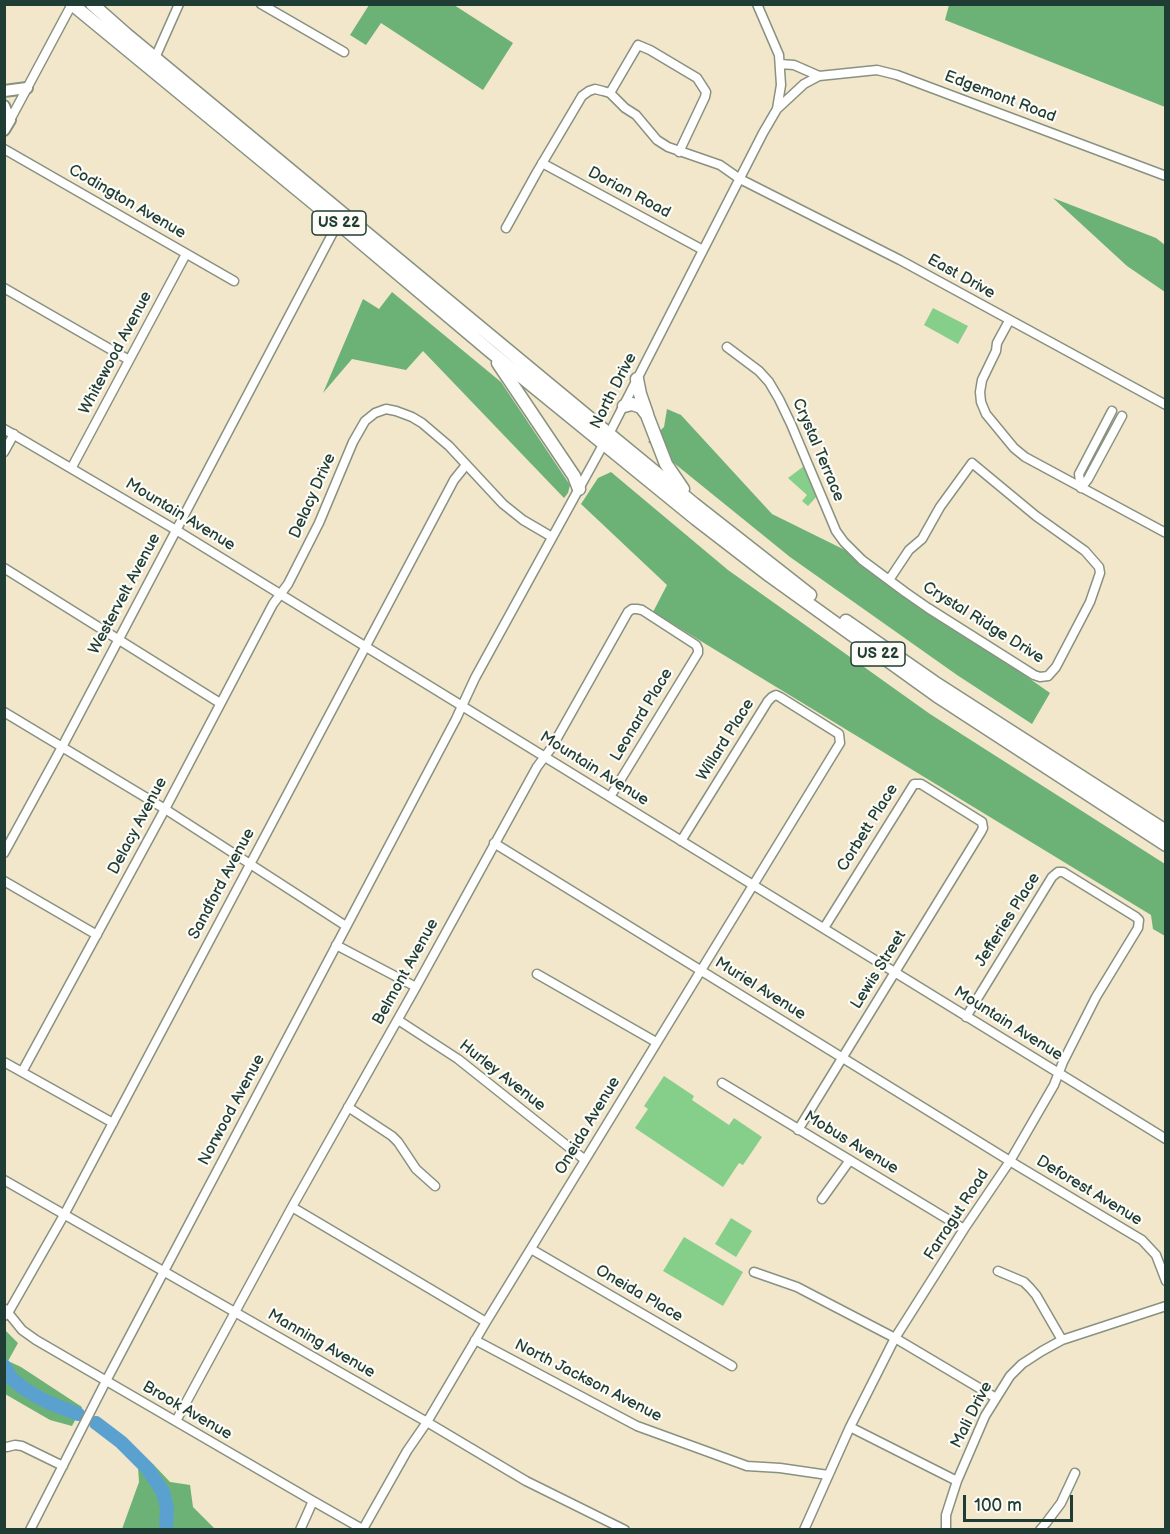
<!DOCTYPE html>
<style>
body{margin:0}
#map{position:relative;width:1170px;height:1534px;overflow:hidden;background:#f2e6cb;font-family:"Balsamiq Sans",sans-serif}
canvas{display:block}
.frame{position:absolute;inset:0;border:6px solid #1f3d34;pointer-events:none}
.scale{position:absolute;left:963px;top:1495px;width:110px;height:27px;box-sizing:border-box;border:3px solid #1f3d34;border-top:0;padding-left:8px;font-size:18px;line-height:21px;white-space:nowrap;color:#1f3d34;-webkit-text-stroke:4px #fdfcf7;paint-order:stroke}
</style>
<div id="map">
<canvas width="1170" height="1534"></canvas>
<div class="frame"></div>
<div class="scale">100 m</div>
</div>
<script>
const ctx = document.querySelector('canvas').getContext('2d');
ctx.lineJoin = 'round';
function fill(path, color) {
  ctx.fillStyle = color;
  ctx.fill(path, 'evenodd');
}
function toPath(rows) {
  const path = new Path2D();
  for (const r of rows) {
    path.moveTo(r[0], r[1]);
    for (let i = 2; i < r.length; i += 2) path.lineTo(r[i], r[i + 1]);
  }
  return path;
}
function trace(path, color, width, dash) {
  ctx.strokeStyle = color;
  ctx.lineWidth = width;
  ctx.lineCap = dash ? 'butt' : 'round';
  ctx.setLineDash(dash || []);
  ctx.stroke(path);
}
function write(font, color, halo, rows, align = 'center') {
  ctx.font = font + ' "Balsamiq Sans",sans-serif';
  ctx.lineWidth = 4.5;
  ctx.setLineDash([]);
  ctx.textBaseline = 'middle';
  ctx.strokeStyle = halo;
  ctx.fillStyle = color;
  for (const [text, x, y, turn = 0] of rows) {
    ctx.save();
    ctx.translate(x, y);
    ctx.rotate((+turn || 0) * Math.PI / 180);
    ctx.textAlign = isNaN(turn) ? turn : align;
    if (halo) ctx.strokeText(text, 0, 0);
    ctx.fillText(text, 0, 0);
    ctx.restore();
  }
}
fill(toPath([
 [933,308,968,326,958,344,924,325],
 [804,466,818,495,808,506,802,501,807,495,788,478],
 [664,1076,694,1096,692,1100,729,1125,734,1118,762,1137,743,1165,739,1163,723,1187,635,1128,648,1109,644,1106],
 [731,1218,752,1231,736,1257,715,1244],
 [684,1237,743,1272,723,1306,663,1271]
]), '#85cf8b');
fill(toPath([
 [369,5,454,5,513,43,483,90,381,23,366,45,350,35],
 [949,5,1164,5,1166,6,1165,107,945,20],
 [1053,198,1156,238,1165,245,1165,292,1127,266],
 [392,292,501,382,570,485,568,493,564,498,423,351,406,370,352,359,323,393,363,299,379,309],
 [667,409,681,415,772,514,849,552,1050,693,1032,724,957,675,790,557,648,442,664,427],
 [611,472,728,570,930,714,1165,864,1165,936,1153,929,1151,915,653,612,667,585,581,504,598,478],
 [5,1330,18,1343,8,1361,21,1367,82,1407,72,1426,50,1420,5,1394],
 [153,1464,170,1482,190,1485,193,1507,215,1529,122,1529,139,1482,138,1467]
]), '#6cb277');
trace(toPath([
 [4,1366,12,1379,26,1390,47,1402,78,1414],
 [96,1423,121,1442,147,1468,163,1492,167,1508,166,1530]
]), '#5aa1d0', 14);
const minor = toPath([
 [261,4,344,52],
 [155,58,179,4],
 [819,76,877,70,897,75,1166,176],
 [610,93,638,45,650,50,697,78,706,92,705,97,679,152],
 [777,109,804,84,819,76,794,65,780,64],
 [10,120,72,4],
 [4,149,234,281],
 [542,163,703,250],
 [506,228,537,172,582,96,589,91,595,89,603,91,610,93,625,108,636,115,657,140,668,147,720,165,740,179,900,260,1166,405],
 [4,288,129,360],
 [1009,321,997,343,996,351,982,380,980,392,981,402,986,414,1014,448,1025,457,1166,533],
 [727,347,759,371,769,382,779,399,791,424,836,531,844,542,862,560,905,592,928,608,1034,675,1040,677,1048,676,1056,667,1090,602,1100,573,1099,567,1085,551,1036,516,972,463,940,507,922,539,909,550,889,580],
 [4,429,176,530,1166,1139],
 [4,452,14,434],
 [72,467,186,254],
 [1081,488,1079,474,1112,411],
 [1081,488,1088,479,1122,416],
 [4,568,220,703],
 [4,712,165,809,346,926],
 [494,843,1018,1166,1142,1240,1156,1255,1166,1281],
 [4,853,62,747,338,223],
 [4,881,97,935],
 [336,945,416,987],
 [537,974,656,1042],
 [398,1020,458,1059,585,1160],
 [4,1062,113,1123],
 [22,1072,165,809,273,604,288,584,319,523,353,442,365,421,375,413,386,409,396,411,412,417,422,423,449,446,503,504,523,520,552,537],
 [722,1083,964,1229],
 [348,1107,392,1136,398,1142,416,1169,435,1186],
 [798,1130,981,832,983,828,982,822,921,784,914,784,824,928],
 [4,1180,427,1422,526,1481,625,1530],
 [822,1199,850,1160],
 [292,1207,486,1322],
 [531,1249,732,1366],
 [998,1271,1024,1282,1030,1288,1036,1295,1062,1340],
 [754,1272,797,1287,895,1338,996,1398],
 [5,1309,22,1330,36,1340,313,1501,364,1530],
 [4,1316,8,1313,64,1215,454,480,466,465],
 [475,1340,637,1426,747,1466,780,1468,828,1475],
 [176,1421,292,1207,416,987,537,767,552,747,628,612,632,609,637,609,642,610,696,645,698,649,698,653,610,797],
 [850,1427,957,1481],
 [7,1447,15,1445,22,1446,63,1466],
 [363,1529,407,1451,427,1422,486,1322,840,743,839,734,780,697,776,695,772,697,768,701,681,841],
 [30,1530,106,1381,456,719,475,678,609,434,763,133,777,109,781,85,779,55,757,4],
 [300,1530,313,1501],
 [804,1530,850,1427,895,1338,964,1229,1010,1161,1054,1085,1063,1062,1096,997,1138,928,1139,920,1136,917,1063,872,1058,872,1052,877,966,1017],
 [946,1530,946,1515,957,1481,985,1416,1010,1376,1022,1364,1042,1351,1062,1340,1166,1306],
 [1040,1530,1046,1523,1061,1503,1075,1473]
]);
const major = toPath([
 [4,91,27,88],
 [4,106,10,120,4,130]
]);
const highway = toPath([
 [72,4,338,223,491,352,696,519,770,576,937,696,1166,845],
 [92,4,126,34,609,434,694,504,810,595],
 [498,363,574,476,579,489],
 [637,379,640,394,647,414],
 [624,406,632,404,641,407,647,415,666,464,683,489],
 [846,621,934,682,1166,831]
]);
trace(minor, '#889280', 11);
trace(major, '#889280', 14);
trace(highway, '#889280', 15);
trace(minor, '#fff', 8);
trace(major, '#fff', 10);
trace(highway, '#fff', 12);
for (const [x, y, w] of [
 [339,223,54],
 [878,654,54]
]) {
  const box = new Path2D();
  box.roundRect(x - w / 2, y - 12, w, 24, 4.5);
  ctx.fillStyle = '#fdfcf7';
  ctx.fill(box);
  trace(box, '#1f3d34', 1.5);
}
write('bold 15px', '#1f3d34', null, [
 ["US 22",339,223],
 ["US 22",878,654]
]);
write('16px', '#1f3d34', '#fdfcf7', [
 ["Edgemont Road",1000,97,21],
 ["Dorian Road",629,193,28],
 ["Codington Avenue",127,202,30],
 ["East Drive",961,277,29],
 ["Whitewood Avenue",116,353,-62],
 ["North Drive",614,391,-63],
 ["Crystal Terrace",818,450,67],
 ["Delacy Drive",313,496,-66],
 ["Mountain Avenue",180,515,31],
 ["Westervelt Avenue",125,594,-62],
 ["Crystal Ridge Drive",983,623,32],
 ["Leonard Place",642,715,-59],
 ["Willard Place",726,740,-58],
 ["Mountain Avenue",594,769,32],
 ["Delacy Avenue",138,826,-62],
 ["Corbett Place",868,828,-58],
 ["Sandford Avenue",222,884,-62],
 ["Jefferies Place",1008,920,-58],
 ["Lewis Street",879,970,-58],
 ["Belmont Avenue",406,972,-61],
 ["Muriel Avenue",760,989,32],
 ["Mountain Avenue",1008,1024,32],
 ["Hurley Avenue",502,1076,38],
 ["Norwood Avenue",232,1110,-62],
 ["Oneida Avenue",588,1126,-59],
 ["Mobus Avenue",851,1143,31],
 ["Deforest Avenue",1089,1191,31],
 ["Farragut Road",957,1215,-57],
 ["Oneida Place",639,1294,30],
 ["Manning Avenue",321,1344,30],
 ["North Jackson Avenue",588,1381,27],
 ["Brook Avenue",187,1411,30],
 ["Mali Drive",972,1415,-63]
]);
</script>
